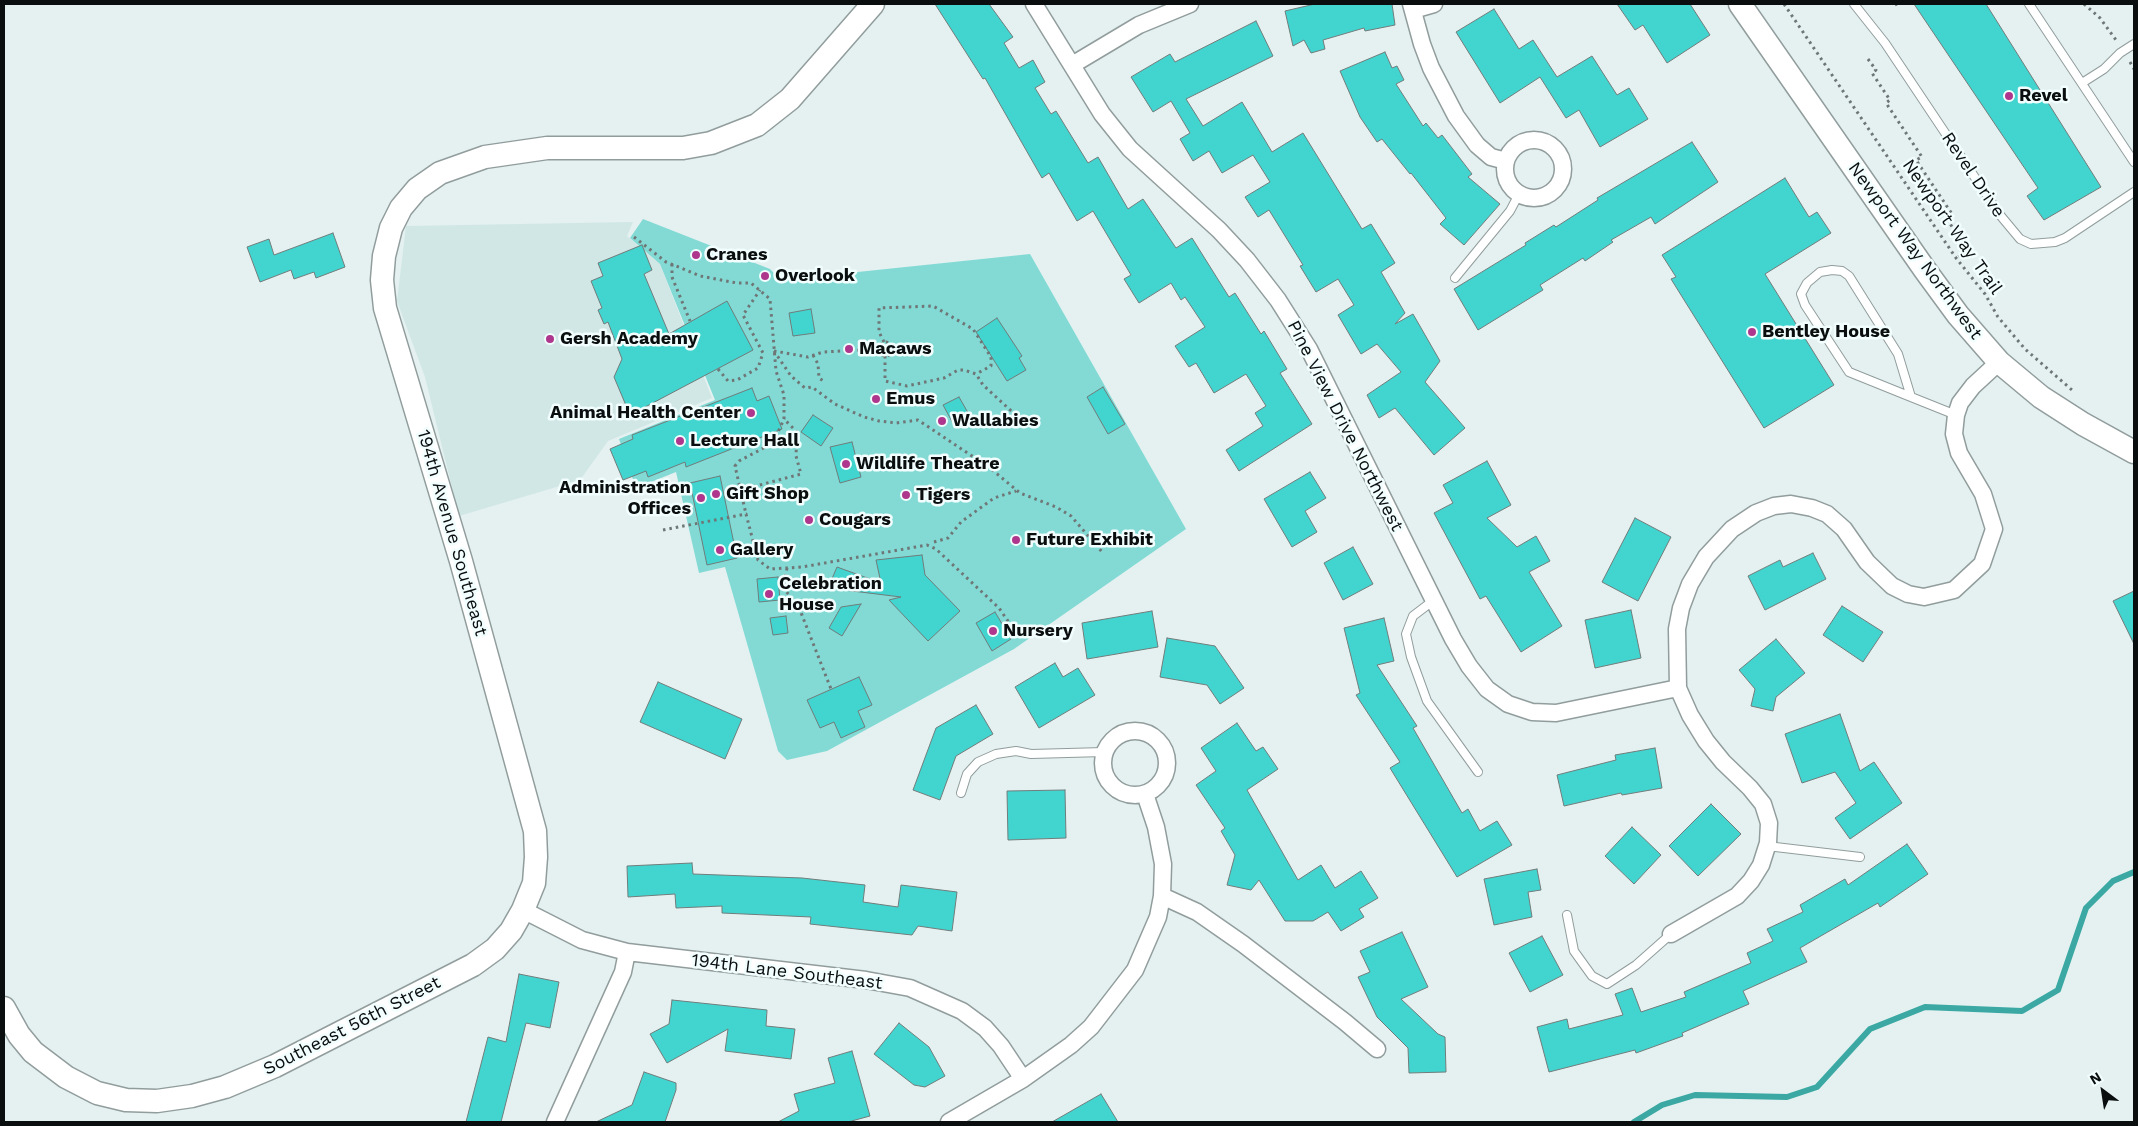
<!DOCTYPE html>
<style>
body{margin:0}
#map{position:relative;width:2138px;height:1126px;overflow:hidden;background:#e4f1f0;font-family:"Work Sans",sans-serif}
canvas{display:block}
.frame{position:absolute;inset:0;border:5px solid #0a0e0e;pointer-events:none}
.north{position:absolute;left:2078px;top:1066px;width:50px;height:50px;-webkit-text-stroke:4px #f1fefd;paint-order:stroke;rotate:329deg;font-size:14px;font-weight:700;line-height:20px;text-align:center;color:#0a0e0e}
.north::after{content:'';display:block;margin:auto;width:18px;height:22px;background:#0a0e0e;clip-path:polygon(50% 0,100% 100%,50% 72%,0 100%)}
</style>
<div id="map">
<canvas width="2138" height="1126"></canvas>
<div class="frame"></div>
<div class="north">N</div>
</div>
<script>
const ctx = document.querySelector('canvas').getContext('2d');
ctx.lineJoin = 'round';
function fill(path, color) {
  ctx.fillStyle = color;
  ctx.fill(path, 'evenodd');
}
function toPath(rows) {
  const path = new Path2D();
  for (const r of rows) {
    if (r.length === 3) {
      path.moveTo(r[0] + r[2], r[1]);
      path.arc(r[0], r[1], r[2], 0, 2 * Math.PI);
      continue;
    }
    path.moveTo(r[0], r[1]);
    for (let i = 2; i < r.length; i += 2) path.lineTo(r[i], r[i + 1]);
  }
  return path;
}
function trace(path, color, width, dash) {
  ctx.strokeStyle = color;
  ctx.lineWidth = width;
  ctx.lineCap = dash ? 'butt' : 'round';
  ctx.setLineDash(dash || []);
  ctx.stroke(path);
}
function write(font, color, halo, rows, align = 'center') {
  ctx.font = font + ' "Work Sans",sans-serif';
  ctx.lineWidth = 5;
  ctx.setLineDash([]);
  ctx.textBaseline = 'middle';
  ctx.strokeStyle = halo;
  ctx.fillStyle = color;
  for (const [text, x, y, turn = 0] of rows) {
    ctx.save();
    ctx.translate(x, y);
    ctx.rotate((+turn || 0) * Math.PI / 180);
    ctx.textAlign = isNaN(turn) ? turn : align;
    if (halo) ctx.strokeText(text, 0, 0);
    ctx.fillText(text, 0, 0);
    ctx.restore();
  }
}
fill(toPath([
 [633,222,627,236,660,264,712,398,608,441,580,480,459,516,425,377,397,301,406,226]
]), '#d1e7e6');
fill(toPath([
 [643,219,770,269,781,280,1030,254,1186,529,1014,649,827,751,787,760,778,751,725,567,699,573,676,472,636,488,619,439,715,400,660,264,630,238]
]), '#83dad5');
trace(toPath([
 [1634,1122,1662,1105,1695,1095,1787,1097,1817,1087,1870,1029,1925,1007,2022,1011,2058,990,2086,908,2113,881,2134,872]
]), '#3ba8a3', 6);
const building = toPath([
 [935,4,989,4,1013,37,1004,43,1019,68,1033,60,1045,82,1035,88,1051,114,1056,111,1088,163,1098,157,1128,209,1143,199,1176,248,1192,238,1229,297,1235,293,1261,334,1264,331,1287,369,1280,373,1312,424,1239,471,1226,450,1263,426,1255,413,1266,406,1246,374,1214,393,1196,363,1189,367,1175,346,1205,327,1185,297,1181,300,1171,283,1139,303,1124,279,1131,275,1093,211,1077,221,1049,173,1042,178,985,78,983,79,935,4],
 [1315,4,1392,4,1395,25,1365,31,1364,28,1323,40,1325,49,1311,53,1304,40,1293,46,1285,11,1315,4],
 [1617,4,1690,4,1710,35,1667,63,1643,25,1635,30,1617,4],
 [1914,4,1986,4,2101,187,2044,220,2027,196,2038,188,1914,4],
 [1494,9,1519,49,1533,40,1557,77,1592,56,1617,95,1629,88,1648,119,1600,147,1579,110,1566,118,1540,77,1500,103,1456,32,1494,9],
 [1256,21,1273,56,1186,99,1203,126,1242,102,1272,152,1303,133,1362,229,1371,224,1395,263,1381,272,1405,313,1395,324,1413,314,1440,361,1425,382,1465,428,1434,455,1395,408,1379,418,1367,395,1401,372,1377,344,1361,354,1338,315,1354,305,1338,279,1316,292,1300,266,1303,265,1269,210,1258,217,1245,197,1270,182,1253,155,1222,173,1209,151,1193,161,1180,139,1190,133,1171,101,1153,112,1131,77,1170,54,1175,62,1256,21],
 [1385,52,1392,68,1397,66,1404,80,1396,84,1423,126,1426,123,1438,138,1442,135,1472,174,1468,177,1500,204,1464,245,1440,224,1446,218,1411,173,1410,174,1382,139,1377,142,1360,117,1340,71,1385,52],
 [1692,142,1718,182,1655,224,1651,217,1611,240,1613,242,1585,261,1583,258,1540,285,1543,290,1478,330,1454,289,1526,245,1525,243,1554,225,1556,227,1598,200,1597,198,1692,142],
 [1785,178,1809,217,1817,212,1831,233,1765,274,1834,385,1764,428,1671,279,1676,277,1662,255,1785,178],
 [333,233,345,267,316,278,314,272,294,279,291,270,260,282,247,247,269,239,274,255,333,233],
 [642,245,652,270,644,274,669,334,727,301,753,350,630,415,614,377,622,359,608,322,604,324,598,310,602,308,591,281,603,276,598,263,642,245],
 [811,309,815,333,793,336,789,313,811,309],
 [997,318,1022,356,1019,358,1026,370,1007,381,976,332,997,318],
 [1103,387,1125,424,1108,434,1087,397,1103,387],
 [752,388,757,401,769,396,782,429,686,467,685,462,648,477,646,471,623,480,610,449,633,439,632,435,752,388],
 [959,397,971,418,955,427,943,405,959,397],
 [813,415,833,428,821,446,801,432,813,415],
 [852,442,861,477,840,483,830,447,852,442],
 [1487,461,1511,505,1487,518,1517,547,1536,536,1550,561,1529,572,1562,626,1521,652,1486,596,1480,599,1434,513,1453,503,1443,485,1487,461],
 [1310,472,1326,498,1305,511,1317,532,1292,547,1264,499,1310,472],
 [720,476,737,558,707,565,690,483,720,476],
 [1635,518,1671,537,1638,601,1602,582,1635,518],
 [1353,547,1373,584,1343,600,1324,563,1353,547],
 [1813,553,1826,579,1765,610,1748,576,1780,560,1783,567,1813,553],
 [922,555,925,575,960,611,928,641,889,600,901,597,828,588,837,567,881,583,876,560,922,555],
 [778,577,780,600,759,602,757,579,778,577],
 [2134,591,2134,644,2113,601,2134,591],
 [861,604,842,636,829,628,841,607,861,604],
 [1842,606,1883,632,1863,662,1823,635,1842,606],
 [1631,610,1641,658,1595,668,1585,620,1631,610],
 [1152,611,1158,647,1087,659,1082,623,1152,611],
 [995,612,1011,639,992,651,976,623,995,612],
 [786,616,788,633,773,635,770,618,786,616],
 [1384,618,1394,661,1377,665,1417,726,1413,728,1462,813,1468,809,1480,831,1497,821,1512,845,1457,877,1390,768,1400,762,1356,695,1360,693,1344,628,1384,618],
 [1167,638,1215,646,1244,688,1220,704,1207,685,1160,677,1167,638],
 [1776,639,1805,673,1776,697,1773,711,1751,706,1755,689,1739,670,1776,639],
 [1055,663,1063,677,1078,668,1095,695,1039,728,1015,687,1055,663],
 [859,677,872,705,858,711,865,727,841,738,834,722,820,728,807,700,859,677],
 [658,682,742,719,725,759,640,722,658,682],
 [976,705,993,734,956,756,940,800,913,790,936,728,976,705],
 [1840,714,1860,771,1874,762,1902,803,1850,839,1835,818,1856,803,1835,772,1802,783,1785,734,1840,714],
 [1237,723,1256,751,1263,747,1278,769,1247,790,1298,880,1321,865,1335,888,1361,871,1378,898,1359,909,1364,917,1341,931,1328,912,1313,921,1285,921,1259,880,1251,890,1227,885,1235,855,1221,831,1225,828,1196,785,1216,771,1201,748,1237,723],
 [1655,748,1662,788,1622,795,1621,793,1564,806,1557,775,1616,760,1615,755,1655,748],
 [1065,790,1066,838,1008,840,1007,791,1065,790],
 [1711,804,1741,834,1698,876,1669,846,1711,804],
 [1632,827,1661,855,1634,884,1605,856,1632,827],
 [1907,844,1928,874,1880,907,1878,903,1800,948,1807,962,1743,991,1749,1004,1682,1033,1683,1036,1636,1053,1635,1050,1549,1072,1537,1027,1567,1019,1569,1029,1623,1015,1615,994,1632,988,1641,1012,1686,997,1684,992,1751,963,1747,953,1773,941,1767,929,1803,912,1800,905,1845,879,1848,885,1907,844],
 [692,863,693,874,802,878,865,885,863,902,898,907,901,885,957,892,952,931,918,926,912,935,810,924,811,917,722,913,722,906,676,908,675,894,628,897,627,866,692,863],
 [1537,869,1541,890,1528,892,1532,917,1494,925,1484,879,1537,869],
 [1402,932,1428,987,1401,999,1438,1034,1445,1037,1446,1072,1409,1073,1408,1048,1377,1017,1358,977,1370,972,1360,951,1402,932],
 [1542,936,1563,975,1530,992,1509,953,1542,936],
 [519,974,559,982,550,1028,526,1023,501,1122,466,1122,488,1037,506,1042,519,974],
 [672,1000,767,1010,766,1026,795,1029,791,1059,725,1051,728,1029,667,1063,650,1034,669,1024,672,1000],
 [899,1023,929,1047,945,1076,925,1087,914,1085,874,1054,899,1023],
 [852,1051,870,1116,848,1122,778,1122,799,1111,794,1094,835,1083,828,1058,852,1051],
 [644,1072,676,1083,676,1090,665,1122,596,1122,632,1105,644,1072],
 [1101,1094,1118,1122,1052,1122,1101,1094]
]);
fill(building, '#42d5cf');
trace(building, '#707c7b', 1);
const lane = toPath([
 [1854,4,1885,43,2000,215,2020,239,2031,244,2055,242,2065,238,2134,192],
 [2029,4,2134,162],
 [2082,83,2104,69,2120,53,2134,44],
 [1455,278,1510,211,1519,194],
 [1911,397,1849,372,1805,305,1801,294,1807,283,1820,272,1832,270,1842,271,1849,276,1898,354,1911,397,1956,415],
 [1434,600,1413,616,1406,634,1411,657,1427,701,1478,772],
 [961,793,967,774,978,762,996,754,1016,751,1031,754,1104,752],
 [1767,846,1860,857],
 [1567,915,1574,951,1592,976,1607,984,1636,965,1671,934]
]);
const street = toPath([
 [1034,4,1102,114,1130,149,1219,230,1247,260,1278,300,1309,349,1453,639,1469,666,1487,689,1508,704,1532,712,1556,713,1678,688],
 [1411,4,1422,44,1431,68,1456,116,1477,145,1491,157,1506,161],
 [1413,10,1434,4],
 [1072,65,1139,25,1190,4],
 [1534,169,29],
 [1135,763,32],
 [1162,896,1197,912,1243,944,1345,1022,1377,1049],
 [523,910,582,940,627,952,866,980,910,988,962,1011,985,1028,1001,1046,1023,1079],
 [1671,934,1737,896,1751,881,1761,865,1768,843,1769,823,1763,804,1750,788,1723,762,1706,741,1690,715,1678,688,1677,629,1681,608,1690,584,1706,557,1732,529,1756,513,1774,506,1791,504,1812,508,1827,514,1844,529,1867,562,1892,586,1908,594,1924,597,1954,590,1982,564,1994,529,1983,494,1959,453,1954,434,1956,415,1960,403,1973,386,1999,362],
 [555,1122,623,972,627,952],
 [949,1122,1023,1079,1071,1045,1091,1027,1135,970,1158,917,1162,896,1163,864,1156,827,1145,794]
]);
const secondary = toPath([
 [1740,4,1925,270,1958,315,1999,362,2041,397,2083,424,2134,452],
 [4,1008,19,1035,33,1052,66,1077,97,1093,126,1100,157,1101,192,1096,225,1087,275,1066,473,965,495,949,511,931,523,910,534,883,536,857,535,831,461,561,385,308,382,280,384,256,391,228,401,208,417,189,440,173,485,157,547,148,683,148,711,143,757,125,790,99,873,4]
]);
trace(lane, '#919d9c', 10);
trace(street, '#919d9c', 19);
trace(secondary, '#919d9c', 25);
trace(toPath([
 [1784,4,1956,258,1985,294,1998,317,2025,349,2072,390],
 [2084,4,2100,18,2116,40],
 [1895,5,1897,4],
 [1868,59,1876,70,1872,73,1890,100,1886,103,1922,157,1916,160,1952,214,1946,217,1957,235,1954,237,1964,253,1956,258],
 [2130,62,2134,69],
 [634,237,666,262,676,266,700,276,737,283,751,283,770,299,776,371,784,395,784,419,773,443,739,461,735,466,746,514],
 [672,264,672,277,690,321],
 [886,349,7],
 [884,342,879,332,879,308,933,306,973,329,991,357,991,366,976,374],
 [774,351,791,376,805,388,812,387,835,404,864,417,879,421,896,423,918,420,990,468,1020,493,1056,507,1071,516,1103,553],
 [774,351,808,357,823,352,879,349],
 [813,355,818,364,819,378,825,382],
 [885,356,885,381,907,386,944,378,958,370,964,370,976,374,983,385,1020,419],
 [718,369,728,381,737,380,758,368,763,353,743,315,760,290],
 [741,490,801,474,796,456,797,432,784,419],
 [663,530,746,514,758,560,770,569,802,567,927,545,936,549,999,608,1021,640],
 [934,542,948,538,961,522,994,498,1016,491],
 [787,568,783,588,798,605,831,689]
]), '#6e7676', 3, [2.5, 4]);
trace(lane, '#fff', 8);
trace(street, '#fff', 16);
trace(secondary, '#fff', 22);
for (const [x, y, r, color] of [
 [2009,96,5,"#ae368c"],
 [696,255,5,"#ae368c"],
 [765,276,5,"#ae368c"],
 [1752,332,5,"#ae368c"],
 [550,339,5,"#ae368c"],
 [849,349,5,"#ae368c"],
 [876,399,5,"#ae368c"],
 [751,413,5,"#ae368c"],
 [942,421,5,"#ae368c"],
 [680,441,5,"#ae368c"],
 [846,464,5,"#ae368c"],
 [716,494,5,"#ae368c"],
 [906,495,5,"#ae368c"],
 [701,498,5,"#ae368c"],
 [809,520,5,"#ae368c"],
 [1016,540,5,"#ae368c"],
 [720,550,5,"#ae368c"],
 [769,594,5,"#ae368c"],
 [993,631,5,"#ae368c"]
]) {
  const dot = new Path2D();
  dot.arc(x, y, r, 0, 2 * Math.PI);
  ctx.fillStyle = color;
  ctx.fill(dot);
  trace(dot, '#f1fefd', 2);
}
write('bold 18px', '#0a0e0e', '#f1fefd', [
 ["Revel",2019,96],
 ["Cranes",706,255],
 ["Overlook",775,276],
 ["Bentley House",1762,332],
 ["Gersh Academy",560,339],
 ["Macaws",859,349],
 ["Emus",886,399],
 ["Animal Health Center",741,413,"right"],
 ["Wallabies",952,421],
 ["Lecture Hall",690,441],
 ["Wildlife Theatre",856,464],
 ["Administration",691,488,"right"],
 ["Offices",691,509,"right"],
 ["Gift Shop",726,494],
 ["Tigers",916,495],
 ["Cougars",819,520],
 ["Future Exhibit",1026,540],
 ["Gallery",730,550],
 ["Celebration",779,584],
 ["House",779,605],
 ["Nursery",1003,631]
], 'left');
write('18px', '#0a0e0e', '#f1fefd', [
 ["Revel Drive",1973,175,56],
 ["Newport Way Trail",1952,227,55],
 ["Newport Way Northwest",1915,251,54],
 ["Pine View Drive Northwest",1345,426,63],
 ["194th Avenue Southeast",452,533,74],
 ["194th Lane Southeast",787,972,7],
 ["Southeast 56th Street",352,1026,-27]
]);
</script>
